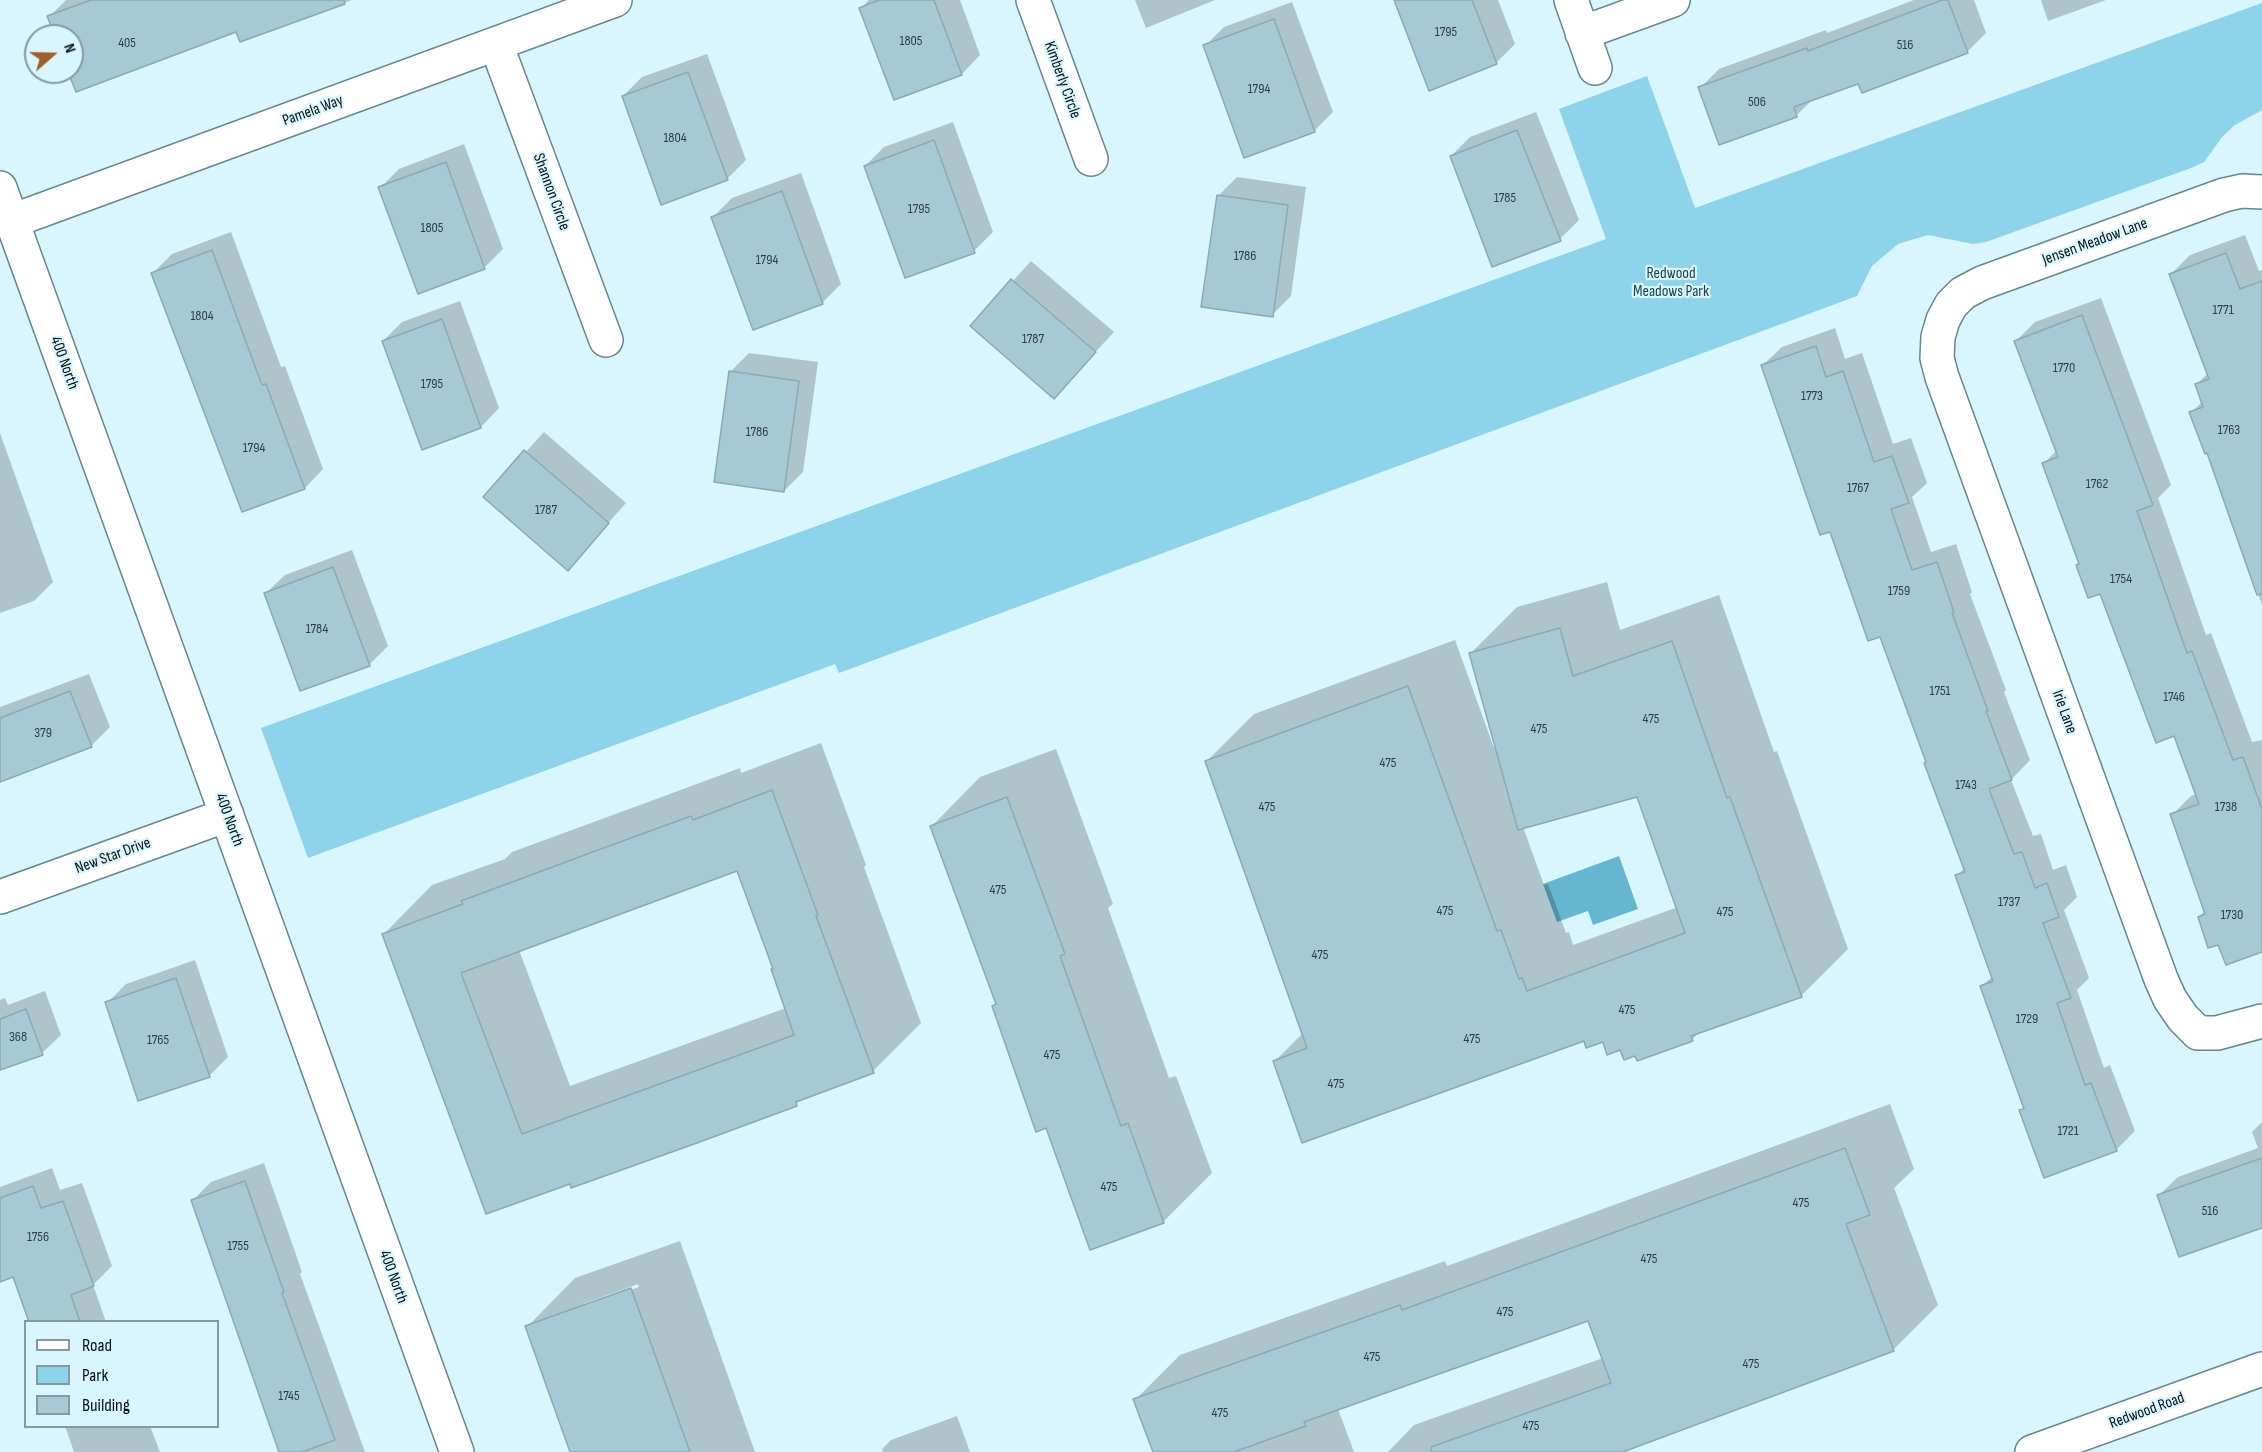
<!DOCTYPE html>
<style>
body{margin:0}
#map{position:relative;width:2262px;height:1452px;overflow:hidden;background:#d9f5fe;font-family:"Sofia Sans Condensed",sans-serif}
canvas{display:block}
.legend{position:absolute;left:24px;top:1320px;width:195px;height:108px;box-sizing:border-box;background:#d9f5fe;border:2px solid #849aa1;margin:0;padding:8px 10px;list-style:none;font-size:18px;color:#051115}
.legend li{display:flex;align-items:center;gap:12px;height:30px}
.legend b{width:30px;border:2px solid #849aa1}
.north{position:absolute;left:24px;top:24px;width:60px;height:60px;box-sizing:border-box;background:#d9f5fe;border:2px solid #849aa1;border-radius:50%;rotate:70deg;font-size:16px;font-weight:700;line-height:24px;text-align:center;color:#051115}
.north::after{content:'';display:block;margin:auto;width:21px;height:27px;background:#a06028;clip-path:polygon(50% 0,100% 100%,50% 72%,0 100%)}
</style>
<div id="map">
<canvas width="2262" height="1452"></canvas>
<ul class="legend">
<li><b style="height:8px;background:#fff"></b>Road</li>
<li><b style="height:16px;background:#8dd3ea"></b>Park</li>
<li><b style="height:16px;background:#a6c9d5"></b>Building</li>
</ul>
<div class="north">N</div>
</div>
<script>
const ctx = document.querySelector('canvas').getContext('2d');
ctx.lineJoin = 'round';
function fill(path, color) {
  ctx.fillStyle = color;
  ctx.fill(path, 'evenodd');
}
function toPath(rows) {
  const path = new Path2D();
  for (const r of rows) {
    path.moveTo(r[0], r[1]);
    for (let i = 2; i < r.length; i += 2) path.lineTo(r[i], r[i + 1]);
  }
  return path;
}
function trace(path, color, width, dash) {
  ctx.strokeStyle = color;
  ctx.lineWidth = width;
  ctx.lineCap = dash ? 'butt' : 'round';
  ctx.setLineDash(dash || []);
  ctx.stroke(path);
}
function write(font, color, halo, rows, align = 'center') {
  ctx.font = font + ' "Sofia Sans Condensed",sans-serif';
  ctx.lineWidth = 4.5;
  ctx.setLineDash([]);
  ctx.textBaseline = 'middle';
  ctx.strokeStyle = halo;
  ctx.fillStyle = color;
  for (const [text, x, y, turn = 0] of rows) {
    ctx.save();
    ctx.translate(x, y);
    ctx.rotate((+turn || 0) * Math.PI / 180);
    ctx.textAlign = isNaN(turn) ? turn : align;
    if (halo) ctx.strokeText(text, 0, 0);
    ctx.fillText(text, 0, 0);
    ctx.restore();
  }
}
fill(toPath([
 [2262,3,2262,110,2235,125,2223,136,2204,162,2191,168,1986,242,1973,244,1928,235,1898,244,1872,266,1857,296,839,673,835,664,308,858,261,728,1606,239,1559,109,1647,76,1695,208]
]), '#8dd3ea');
fill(toPath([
 [1619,856,1638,909,1593,925,1588,911,1557,922,1543,884]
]), '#65b6d0');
fill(toPath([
 [66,0,352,0,241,41,237,30,77,90,70,72,72,72,72,36,56,36,49,17],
 [869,0,960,0,980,55,962,74,895,98,861,8],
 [1135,0,1215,0,1146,28],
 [1396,0,1498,0,1515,44,1496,63],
 [1914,0,1974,0,1986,33,1968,51,1863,91,1859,82,1813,99,1797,115,1720,143,1700,88,1719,69,1826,30,1827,33],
 [2041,0,2106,0,2048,21],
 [1292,2,1333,112,1314,131,1205,46,1224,27],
 [707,54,746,160,727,179,623,96,642,77],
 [1536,112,1579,220,1560,239,1451,156,1470,137],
 [953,122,993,232,974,251,865,166,884,147],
 [464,144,503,249,484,268,380,188,399,169],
 [801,173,841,284,822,303,713,217,732,198],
 [1237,177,1306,187,1291,296,1272,315,1218,196],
 [231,232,281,367,285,366,323,469,305,488,243,510,153,273,172,254],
 [2245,235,2259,271,2262,270,2262,605,2208,452,2191,413,2203,401,2197,384,2209,372,2171,274,2190,255],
 [1031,261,1114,332,1054,397,972,326],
 [2101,298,2171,485,2158,498,2206,635,2211,633,2252,742,2262,740,2262,950,2219,943,2199,917,2205,911,2172,815,2191,796,2197,794,2175,734,2101,592,2080,563,2044,463,2057,450,2016,341,2035,322],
 [460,301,499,408,481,427,383,341,402,322],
 [1835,328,1845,359,1862,353,1893,444,1911,438,1927,483,1912,497,1931,552,1956,544,1972,592,1970,594,2006,690,2004,692,2030,760,2011,780,2033,836,2041,834,2053,870,2066,865,2077,897,2064,910,2089,978,2077,990,2104,1068,2110,1065,2135,1131,2116,1150,2021,1111,2025,1107,1982,986,1993,976,1956,876,1965,868,1881,635,1831,530,1763,365,1782,347],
 [749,353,818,362,803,472,784,491,730,372],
 [544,432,626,503,567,569,485,497],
 [0,433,53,582,34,601,0,613],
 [352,550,388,646,369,665,266,593,285,575],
 [1607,582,1620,630,1719,595,1774,752,1777,751,1848,949,1801,996,1700,1031,1692,1040,1636,1054,1603,1041,1585,1040,1274,1062,1303,1033,1207,761,1254,714,1455,640,1494,748,1497,747,1470,654,1517,607],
 [1638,795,1678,907,1573,945,1569,932,1566,933,1548,884,1544,885,1523,827],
 [89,674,110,727,91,746,0,780,0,707],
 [821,743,866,865,864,867,921,1023,873,1071,804,1097,796,1104,487,1212,384,934,432,885,505,859,512,852,640,805,740,768,741,773],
 [738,869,774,968,786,1008,570,1086,519,950],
 [1056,749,1113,904,1108,908,1169,1078,1176,1076,1212,1173,1163,1222,1046,1126,994,1006,997,1003,932,826,980,777],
 [195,960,228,1057,209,1076,107,1003,126,984],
 [45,991,61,1035,42,1053,0,1068,0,1000,5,998,8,1005],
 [1890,1104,1914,1169,1894,1188,1938,1305,1893,1350,1619,1452,1388,1452,1414,1425,1603,1358,1589,1319,1338,1409,1354,1452,1154,1452,1135,1400,1180,1355,1445,1261,1447,1266],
 [2262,1122,2262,1225,2159,1195,2178,1177,2258,1148,2252,1132],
 [264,1163,302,1272,300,1274,365,1452,282,1452,244,1352,246,1350,193,1200,211,1182],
 [52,1168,60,1190,82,1183,112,1266,93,1285,106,1322,30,1322,14,1276,0,1262,0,1187],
 [680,1241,755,1452,572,1452,527,1327,575,1278],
 [638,1284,639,1287,583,1307,583,1304],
 [957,1416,970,1452,883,1452,882,1449,891,1440],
 [65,1426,150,1426,160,1452,74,1452]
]), '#0003');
const building = toPath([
 [91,0,344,0,345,4,240,42,236,32,76,92,68,72,72,72,72,36,55,36,47,16,91,0],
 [879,0,934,0,962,75,894,100,859,8,879,0],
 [1394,0,1472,0,1497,64,1429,91,1394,0],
 [1942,0,1948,0,1968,53,1862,93,1858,84,1794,107,1797,117,1719,145,1698,87,1807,48,1808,51,1942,0],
 [1274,19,1315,132,1244,158,1203,45,1274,19],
 [688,72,728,180,661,205,622,96,688,72],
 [1517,130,1561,241,1492,267,1450,156,1517,130],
 [934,140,975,253,905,278,864,166,934,140],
 [446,162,485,269,418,294,378,187,446,162],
 [782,191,823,304,753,330,711,217,782,191],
 [1217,195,1288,205,1273,317,1201,307,1217,195],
 [212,250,262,385,266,384,305,489,242,512,151,273,212,250],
 [2226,253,2240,289,2262,281,2262,594,2257,595,2207,453,2205,454,2189,412,2203,407,2195,384,2209,379,2169,274,2226,253],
 [1011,279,1096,352,1054,399,970,326,1011,279],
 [2082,315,2153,505,2137,511,2187,653,2192,651,2233,760,2243,757,2262,809,2262,952,2226,965,2218,945,2208,948,2198,917,2205,914,2170,814,2199,804,2174,736,2156,743,2100,594,2088,598,2076,565,2079,564,2042,463,2058,457,2014,341,2082,315],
 [442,319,481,428,422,450,382,341,442,319],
 [1816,346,1826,377,1843,371,1874,462,1892,456,1909,503,1891,509,1912,570,1937,562,1954,612,1952,613,1988,711,1986,711,2012,780,1989,789,2014,854,2022,852,2035,888,2047,883,2059,917,2043,923,2071,998,2057,1003,2085,1085,2091,1083,2117,1151,2044,1178,2019,1110,2024,1109,1980,986,1993,981,1955,875,1965,872,1924,763,1926,762,1880,637,1868,641,1830,532,1820,535,1761,365,1816,346],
 [729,371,799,381,784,492,714,482,729,371],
 [524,450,609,523,568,571,483,497,524,450],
 [333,567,370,666,300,691,264,593,333,567],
 [1560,628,1573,676,1672,641,1727,798,1730,797,1802,997,1691,1036,1693,1041,1637,1061,1635,1056,1624,1060,1620,1050,1607,1055,1603,1042,1586,1048,1584,1041,1302,1143,1273,1061,1307,1048,1205,761,1408,686,1497,931,1501,930,1519,979,1522,978,1527,991,1685,933,1637,797,1518,830,1469,653,1560,628],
 [70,691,92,747,0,782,0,718,70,691],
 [772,790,818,915,816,916,874,1073,796,1102,797,1106,697,1143,571,1188,570,1184,486,1214,382,934,463,904,461,901,590,853,691,816,693,820,772,790],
 [737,871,773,969,771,969,794,1035,522,1134,461,973,737,871],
 [1007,797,1065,954,1060,956,1121,1126,1128,1123,1164,1223,1090,1250,1046,1128,1036,1132,992,1006,996,1004,930,826,1007,797],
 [176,978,210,1077,138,1101,105,1002,176,978],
 [26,1009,43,1055,0,1070,0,1019,26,1009],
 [1845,1148,1870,1215,1846,1224,1894,1351,1623,1452,1432,1452,1431,1447,1611,1383,1588,1321,1304,1422,1306,1426,1234,1452,1153,1452,1133,1399,1400,1305,1402,1310,1845,1148],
 [2262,1158,2262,1228,2179,1257,2157,1195,2262,1158],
 [245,1181,284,1292,282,1293,335,1440,302,1452,279,1452,191,1200,245,1181],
 [33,1186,41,1208,63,1201,94,1286,71,1295,80,1322,29,1322,13,1277,0,1282,0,1198,33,1186],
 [631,1288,690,1452,570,1452,525,1326,631,1288]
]);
fill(building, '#a6c9d5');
trace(building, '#88aab5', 1.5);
const minor = toPath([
 [1033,0,1091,159],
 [1571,0,1595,68],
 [1582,33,1673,0],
 [496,44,606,340],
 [0,188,457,1452],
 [2262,192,2242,191,2224,195,1982,283,1963,293,1951,305,1943,320,1938,337,1937,358,1942,377,2161,979,2170,999,2183,1018,2198,1033,2217,1033,2262,1021],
 [12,221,615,0],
 [0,897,227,815]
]);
const major = toPath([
 [2032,1452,2262,1369]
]);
trace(minor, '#668691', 36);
trace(major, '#668691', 36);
trace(minor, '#fff', 33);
trace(major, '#fff', 33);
write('14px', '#2d3f45', null, [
 ["1795",1446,32],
 ["1805",911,41],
 ["405",127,43],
 ["516",1905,45],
 ["1794",1259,89],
 ["506",1757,102],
 ["1804",675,138],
 ["1785",1505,198],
 ["1795",919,209],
 ["1805",432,228],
 ["1786",1245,256],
 ["1794",767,260],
 ["1771",2223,310],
 ["1804",202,316],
 ["1787",1033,339],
 ["1770",2064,368],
 ["1795",432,384],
 ["1773",1812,396],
 ["1763",2229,430],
 ["1786",757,432],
 ["1794",254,448],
 ["1762",2097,484],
 ["1767",1858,488],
 ["1787",546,510],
 ["1754",2121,579],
 ["1759",1899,591],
 ["1784",317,629],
 ["1751",1940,691],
 ["1746",2174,697],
 ["475",1651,719],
 ["475",1539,729],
 ["379",43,733],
 ["475",1388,763],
 ["1743",1966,785],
 ["475",1267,807],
 ["1738",2226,807],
 ["475",998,890],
 ["1737",2009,902],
 ["475",1445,911],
 ["475",1725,912],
 ["1730",2232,915],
 ["475",1320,955],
 ["475",1627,1010],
 ["1729",2027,1019],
 ["368",18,1037],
 ["475",1472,1039],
 ["1765",158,1040],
 ["475",1052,1055],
 ["475",1336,1084],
 ["1721",2068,1131],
 ["475",1109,1187],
 ["475",1801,1203],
 ["516",2210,1211],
 ["1756",38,1237],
 ["1755",238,1246],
 ["475",1649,1259],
 ["475",1505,1312],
 ["475",1372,1357],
 ["475",1751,1364],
 ["1745",289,1396],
 ["475",1220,1413],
 ["475",1531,1426]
]);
write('16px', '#051115', '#d9f5fe', [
 ["Kimberly Circle",1062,80,70],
 ["Pamela Way",313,111,-20],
 ["Shannon Circle",551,192,70],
 ["Jensen Meadow Lane",2095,242,-20],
 ["400 North",64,363,70],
 ["Irie Lane",2064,712,70],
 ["400 North",229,820,70],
 ["New Star Drive",113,856,-20],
 ["400 North",393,1277,70],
 ["Redwood Road",2147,1411,-20]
]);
write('16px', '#1c414d', '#d9f5fe', [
 ["Redwood",1671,274],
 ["Meadows Park",1671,292]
]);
</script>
